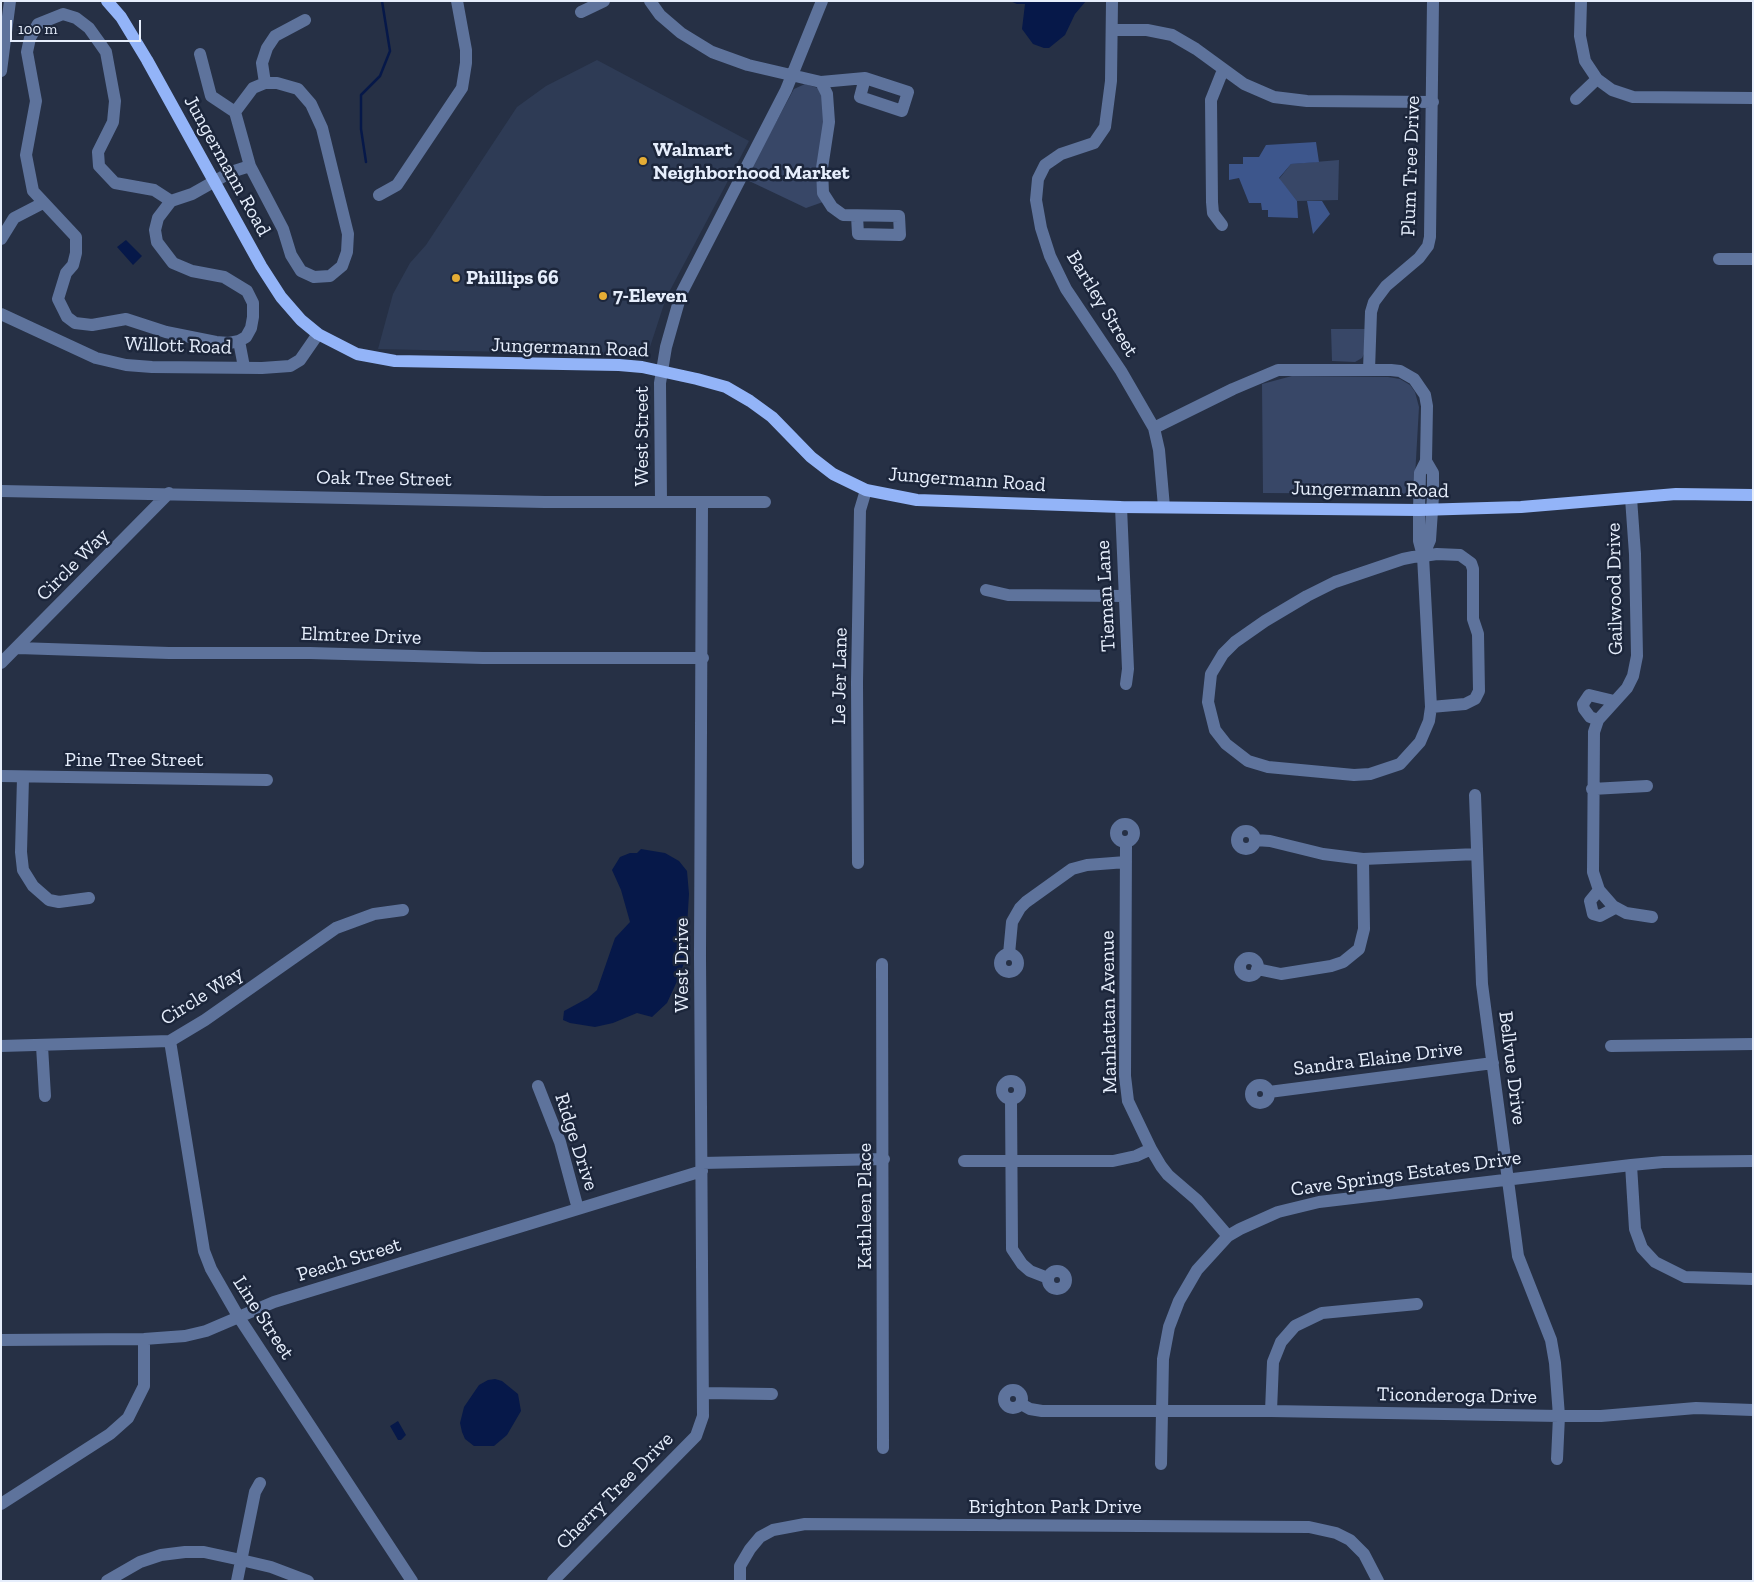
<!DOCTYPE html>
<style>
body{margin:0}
#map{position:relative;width:1754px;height:1582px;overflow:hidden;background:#263045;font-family:"Zilla Slab",serif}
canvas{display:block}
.frame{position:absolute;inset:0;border:2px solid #e6eefc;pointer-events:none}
.scale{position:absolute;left:10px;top:20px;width:131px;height:22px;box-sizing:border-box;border:2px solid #e6eefc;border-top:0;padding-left:6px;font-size:15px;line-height:18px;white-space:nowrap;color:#e6eefc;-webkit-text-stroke:4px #1c263b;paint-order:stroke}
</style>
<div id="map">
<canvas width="1754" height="1582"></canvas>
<div class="frame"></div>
<div class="scale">100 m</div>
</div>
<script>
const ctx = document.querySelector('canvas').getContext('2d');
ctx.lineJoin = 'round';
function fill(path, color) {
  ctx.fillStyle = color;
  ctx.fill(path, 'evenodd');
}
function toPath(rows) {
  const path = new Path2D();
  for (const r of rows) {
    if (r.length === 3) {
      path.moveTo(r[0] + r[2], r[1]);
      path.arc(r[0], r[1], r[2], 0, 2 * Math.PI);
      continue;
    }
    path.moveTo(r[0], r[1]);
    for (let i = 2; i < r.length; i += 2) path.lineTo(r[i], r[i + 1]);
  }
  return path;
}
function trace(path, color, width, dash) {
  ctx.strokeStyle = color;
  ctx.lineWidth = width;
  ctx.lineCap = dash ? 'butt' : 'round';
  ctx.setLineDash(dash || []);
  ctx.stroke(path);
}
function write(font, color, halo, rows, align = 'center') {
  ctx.font = font + ' "Zilla Slab",serif';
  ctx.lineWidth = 5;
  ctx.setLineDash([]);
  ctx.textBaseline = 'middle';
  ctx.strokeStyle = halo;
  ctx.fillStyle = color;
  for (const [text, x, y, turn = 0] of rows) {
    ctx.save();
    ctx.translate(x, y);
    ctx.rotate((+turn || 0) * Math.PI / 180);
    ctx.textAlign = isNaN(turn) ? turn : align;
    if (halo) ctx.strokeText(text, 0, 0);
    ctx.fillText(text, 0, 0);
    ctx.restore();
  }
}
fill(toPath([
 [597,60,749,141,666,298,649,350,640,355,378,349,393,294,410,263,426,245,517,107,546,86]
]), '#2e3b55');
fill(toPath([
 [805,84,818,88,823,97,823,202,806,208,745,179,794,89],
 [1339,160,1338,200,1297,201,1279,179,1291,164],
 [1331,329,1365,329,1364,354,1362,358,1355,362,1332,361],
 [1292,376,1388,377,1400,379,1410,385,1415,392,1419,407,1414,494,1263,493,1262,384]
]), '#384767');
fill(toPath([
 [1316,142,1319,162,1291,164,1279,178,1297,201,1298,218,1268,217,1268,210,1262,210,1261,203,1249,203,1239,178,1229,180,1229,164,1243,164,1243,157,1259,157,1266,145],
 [1307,201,1322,201,1330,214,1313,234]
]), '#3d568c');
fill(toPath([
 [1010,1,1086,1,1075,14,1065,35,1049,48,1044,48,1033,44,1022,29,1025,4,1017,4],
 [126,240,142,256,133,265,117,247],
 [641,849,665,853,679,861,687,871,689,894,686,942,684,963,679,977,667,1003,652,1017,637,1013,613,1023,595,1027,570,1023,563,1020,564,1011,588,998,597,990,615,938,630,922,621,890,612,870,620,857,630,853,637,853],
 [495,1379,502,1381,518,1394,521,1411,507,1435,494,1446,474,1446,465,1439,462,1432,460,1423,464,1407,479,1385,488,1380],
 [398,1421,406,1435,401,1440,398,1440,390,1426]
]), '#061849');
trace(toPath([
 [366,162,361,129,361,95,380,76,390,51,382,1]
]), '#061849', 2.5);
trace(toPath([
 [650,1,660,15,681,33,712,52,748,65,821,82,865,78,908,92,902,111,860,97,865,78],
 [1112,1,1111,81,1105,127,1094,143,1061,154,1045,165,1038,179,1036,200,1041,228,1050,256,1066,289,1121,371,1154,428,1159,450,1164,507],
 [1581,1,1580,36,1585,61,1597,79,1612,90,1633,97,1753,98],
 [581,12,604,1],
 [1112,30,1147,30,1172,35,1196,49,1244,84,1274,97,1307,101,1433,102],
 [200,54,211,96,235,112],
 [1,71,10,1],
 [821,82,827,94,829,122,822,168,823,193,832,207,843,215,899,216,900,235,858,234,857,216],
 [265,83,277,83,298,89,311,104,322,128,348,234,347,252,342,266,330,276,314,277,301,271,291,255,283,229,250,166,235,112,253,88,265,83],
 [265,83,262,63,267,48,275,36,305,20],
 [1576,99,1597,79],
 [379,195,397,185,462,88,466,63,466,50,457,1],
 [171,201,154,190,115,183,99,166,98,152,113,122,115,101,106,52,99,42,89,28,76,18,63,14,38,24,30,38,27,52,36,101,26,155,33,191,76,237,76,253,73,265,66,273,58,299,67,317,75,323,92,325,126,319,166,332,216,342,229,343,239,341,246,337,251,328,253,317,253,303,247,291,224,277,192,271,173,263,157,242,155,230,158,218,171,201,192,194,231,172,250,166],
 [1222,225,1213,213,1212,202,1211,100,1223,70],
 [1,239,14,218,43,203],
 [1719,259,1753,259],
 [1,314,96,358,126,365,152,367,262,368,290,366,300,360,318,334],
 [239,341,244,367],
 [1369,370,1371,312,1374,302,1386,286,1419,258,1428,246,1430,237,1433,1],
 [1154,428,1233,389,1278,370,1391,370,1400,371,1414,379,1425,395,1427,406,1426,461,1420,473,1419,510,1419,541,1423,556,1431,707,1429,721,1420,742,1400,764,1370,774,1354,775,1268,767,1248,761,1226,744,1215,730,1208,702,1211,674,1223,654,1235,642,1265,621,1307,596,1335,582,1403,559,1413,557,1423,556,1437,554,1460,555,1471,563,1473,569,1473,619,1478,634,1479,691,1475,699,1465,704,1431,707],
 [1,491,545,502,765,502],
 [1631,498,1635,554,1637,656,1633,676,1627,688,1598,720,1594,732,1593,872,1599,890,1613,906,1626,913,1652,917],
 [661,502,660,383,666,347,681,294,786,90,822,1],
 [1121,507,1128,669,1126,684],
 [1423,556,1430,540,1433,496,1433,473,1426,461],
 [986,590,1008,595,1125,596],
 [18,648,169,653,310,653,483,658,703,658],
 [1,663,169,493],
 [1598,720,1590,717,1584,709,1583,704,1589,695,1614,701],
 [1,776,267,780],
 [23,778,21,852,23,870,33,886,49,900,59,902,89,898],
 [1592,789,1647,786],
 [1475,795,1482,984,1518,1256,1551,1340,1555,1363,1559,1416,1557,1459],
 [1125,833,9],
 [1246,840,9],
 [1255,840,1270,841,1323,854,1363,859,1477,854],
 [1126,842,1125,1076,1128,1101,1151,1149,1161,1166,1168,1175,1197,1200,1228,1236],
 [858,863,857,682,860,510,866,490],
 [1599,890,1590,901,1593,914,1600,916,1615,908],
 [1009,963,9],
 [1009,954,1012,922,1020,908,1026,902,1072,869,1087,865,1126,862],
 [1249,967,9],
 [882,964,883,1448],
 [1257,969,1281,974,1331,966,1343,962,1359,949,1364,929,1363,859],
 [170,1041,204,1251,211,1269,238,1316,412,1581],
 [1,1046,170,1041,205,1020,336,928,374,914,403,910],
 [42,1046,45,1096],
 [1611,1046,1753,1044],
 [1011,1090,9],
 [1260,1094,9],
 [538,1086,560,1142,578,1209],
 [1269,1092,1493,1063],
 [1011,1099,1012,1249,1022,1264,1030,1271,1048,1278],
 [964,1161,1113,1161,1136,1156,1151,1149],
 [702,1163,884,1159],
 [1631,1165,1635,1229,1642,1248,1655,1262,1685,1277,1753,1279],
 [1057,1280,9],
 [1,1340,144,1339,185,1336,206,1331,274,1302,702,1171],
 [1013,1399,9],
 [704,1393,772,1394],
 [1021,1404,1030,1409,1042,1411,1271,1411,1559,1416,1601,1416,1696,1408,1753,1410],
 [1271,1411,1273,1362,1281,1342,1295,1326,1322,1313,1417,1304],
 [1161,1464,1163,1359,1169,1327,1179,1301,1197,1270,1228,1236,1240,1229,1278,1212,1319,1202,1631,1165,1663,1162,1753,1161],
 [1,1504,110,1434,128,1418,144,1386,144,1339],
 [107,1581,140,1562,161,1555,185,1552,204,1552,241,1560,271,1567,308,1581],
 [237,1581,255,1492,260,1483],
 [553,1581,696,1436,703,1416,700,956,702,503],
 [740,1581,740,1566,750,1549,760,1537,773,1530,805,1524,1309,1527,1336,1533,1350,1540,1364,1554,1378,1581]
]), '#5e739c', 12);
trace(toPath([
 [107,1,121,17,147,60,261,266,281,297,301,320,318,334,357,354,395,361,619,365,642,367,697,379,726,387,750,401,772,417,811,457,833,474,866,490,917,500,1121,507,1419,510,1521,507,1676,494,1753,495]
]), '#93b4f8', 12);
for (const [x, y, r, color] of [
 [643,161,5,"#e5ad35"],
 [456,278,5,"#e5ad35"],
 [603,296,5,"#e5ad35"]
]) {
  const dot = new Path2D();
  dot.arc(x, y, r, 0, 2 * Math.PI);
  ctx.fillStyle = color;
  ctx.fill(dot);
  trace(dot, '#1c263b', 2);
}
write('bold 20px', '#e6eefc', '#1c263b', [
 ["Walmart",653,150],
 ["Neighborhood Market",653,173],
 ["Phillips 66",466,278],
 ["7-Eleven",613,296]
], 'left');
write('20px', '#e6eefc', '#1c263b', [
 ["Jungermann Road",227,166,61],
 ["Plum Tree Drive",1411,166,-88],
 ["Bartley Street",1102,304,59],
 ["Willott Road",178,346,2],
 ["Jungermann Road",570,348,2],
 ["West Street",642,436,-90],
 ["Oak Tree Street",384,479,1],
 ["Jungermann Road",967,480,4],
 ["Jungermann Road",1370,490,1],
 ["Circle Way",73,565,-45],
 ["Gailwood Drive",1615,589,-91],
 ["Tieman Lane",1106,596,-93],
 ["Elmtree Drive",361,636,2],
 ["Le Jer Lane",840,676,-89],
 ["Pine Tree Street",134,760],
 ["West Drive",682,965,-90],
 ["Circle Way",202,996,-32],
 ["Manhattan Avenue",1109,1012,-91],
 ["Sandra Elaine Drive",1378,1059,-7],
 ["Bellvue Drive",1512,1068,83],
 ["Ridge Drive",576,1142,72],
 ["Cave Springs Estates Drive",1406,1174,-8],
 ["Kathleen Place",865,1206,-90],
 ["Peach Street",349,1260,-17],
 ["Line Street",263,1318,57],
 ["Ticonderoga Drive",1457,1396,1],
 ["Cherry Tree Drive",615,1491,-45],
 ["Brighton Park Drive",1055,1507]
]);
</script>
